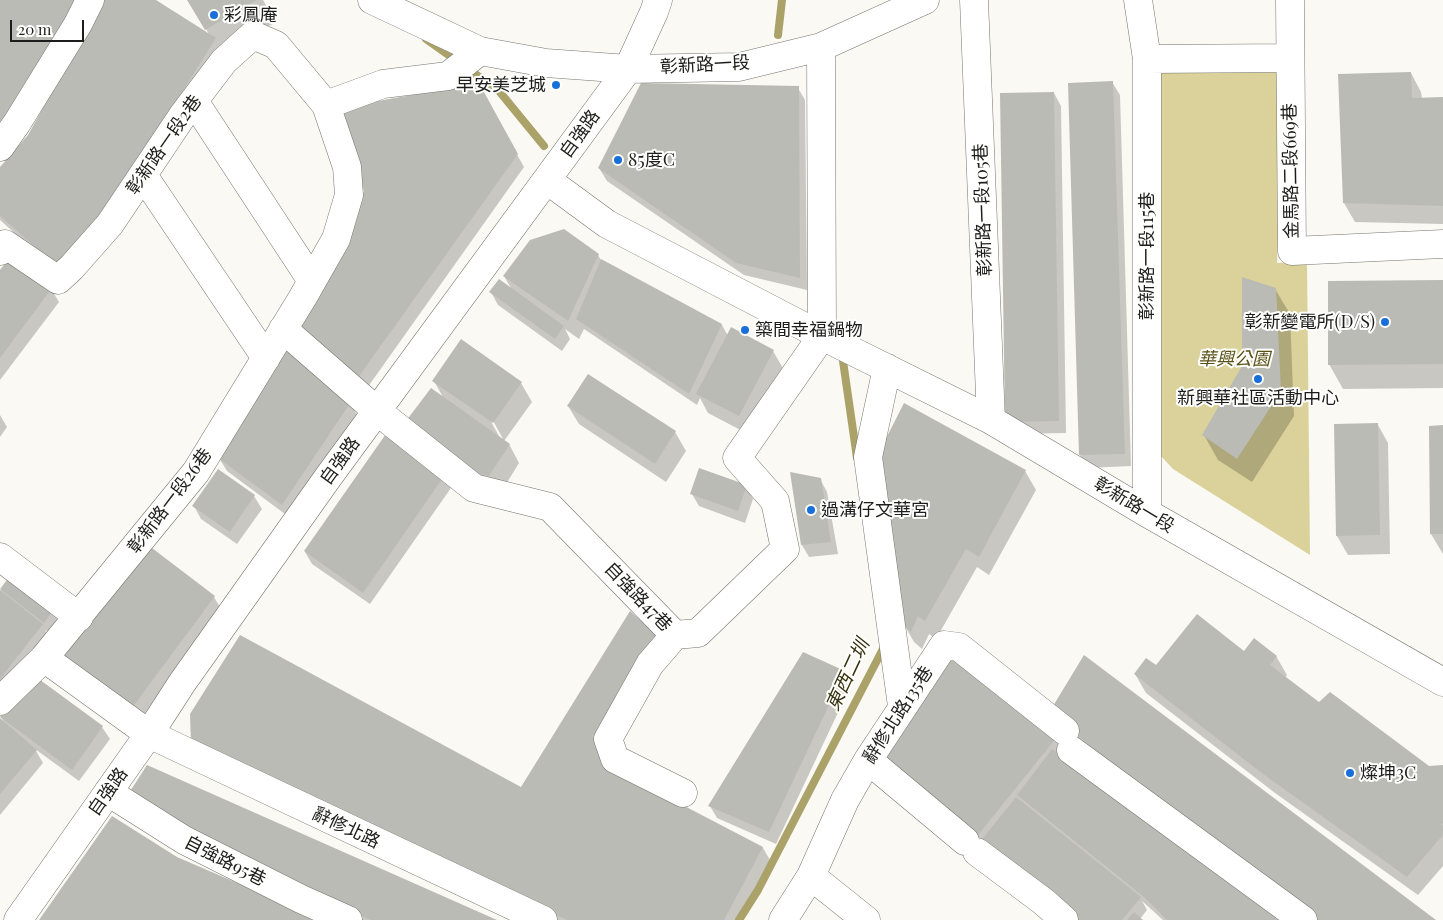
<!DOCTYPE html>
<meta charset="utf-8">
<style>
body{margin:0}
#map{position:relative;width:1443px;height:920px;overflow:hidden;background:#faf9f3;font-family:"Playfair Display",serif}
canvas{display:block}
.scale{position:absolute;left:10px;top:20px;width:74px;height:22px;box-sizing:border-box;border:2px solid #1d1d1b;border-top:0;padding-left:6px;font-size:15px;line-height:18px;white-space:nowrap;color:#1d1d1b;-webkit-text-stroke:4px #fffffe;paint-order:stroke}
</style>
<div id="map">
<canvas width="1443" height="920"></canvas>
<div class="scale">20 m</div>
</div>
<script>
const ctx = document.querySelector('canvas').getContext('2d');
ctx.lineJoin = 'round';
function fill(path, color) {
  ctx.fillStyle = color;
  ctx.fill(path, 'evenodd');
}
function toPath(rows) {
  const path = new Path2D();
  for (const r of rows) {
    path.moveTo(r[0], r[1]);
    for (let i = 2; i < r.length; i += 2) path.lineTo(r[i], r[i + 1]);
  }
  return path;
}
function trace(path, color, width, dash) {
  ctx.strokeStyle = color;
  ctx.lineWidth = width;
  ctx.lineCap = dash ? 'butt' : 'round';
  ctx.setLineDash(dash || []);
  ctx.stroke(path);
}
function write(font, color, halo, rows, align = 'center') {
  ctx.font = font + ' "Playfair Display","Noto Sans TC",serif';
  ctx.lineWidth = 4;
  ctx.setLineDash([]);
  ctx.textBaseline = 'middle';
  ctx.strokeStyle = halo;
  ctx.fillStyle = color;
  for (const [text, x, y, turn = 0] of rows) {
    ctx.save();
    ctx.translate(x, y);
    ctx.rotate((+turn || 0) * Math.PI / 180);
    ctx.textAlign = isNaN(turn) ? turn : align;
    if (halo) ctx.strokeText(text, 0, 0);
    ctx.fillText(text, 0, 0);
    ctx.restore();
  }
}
fill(toPath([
 [1284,67,1277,263,1307,261,1310,555,1173,469,1160,455,1158,69]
]), '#dad29a');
fill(toPath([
 [0,0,93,0,0,146],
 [105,0,154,0,210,36,189,0,263,0,276,22,221,53,68,281,0,220,0,169,29,136],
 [1411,73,1421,92,1422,99,1443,99,1443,224,1355,222,1344,203],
 [1112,82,1120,95,1131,466,1087,468,1080,455,1069,84],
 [798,88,805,100,807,290,744,275,607,181,599,168],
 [1054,93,1061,106,1066,433,1014,434],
 [485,97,524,167,365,391,303,343],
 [598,255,601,260,722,325,728,336,773,351,784,370,750,435,708,413,700,398,697,405,584,329,579,339,565,329,570,339,562,351,498,305,491,292,512,290,504,276],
 [0,272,51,289,59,302,0,380],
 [1443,281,1443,388,1343,389,1329,364],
 [1275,289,1290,314,1294,416,1252,482,1218,460,1204,435,1243,366],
 [434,381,521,383,532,402,504,441,509,444,519,463,500,494,471,488,444,399],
 [491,417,503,439,500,438,489,418],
 [350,403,357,415,289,517,227,471,219,458],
 [568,406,675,432,686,451,666,482,579,424],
 [0,415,7,427,0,437],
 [1378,425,1388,443,1390,554,1348,555,1337,536],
 [1443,426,1443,554,1431,534],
 [388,432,453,485,370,604,312,564,305,552],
 [218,471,254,496,262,509,237,544,201,519,194,506],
 [1025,471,1036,490,989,575,977,567,936,639,929,634,922,649,914,642,903,623],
 [820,479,827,492,838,554,809,557,802,545],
 [746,486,753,499,745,523,699,506,692,494],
 [13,574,56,613,58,626,52,635,45,630,49,637,0,700,0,591],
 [214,597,221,609,137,724,63,671],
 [1244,653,1276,656,1287,675,1285,678,1319,704,1429,767,1443,766,1443,866,1418,895,1275,793,1146,693,1135,674,1156,667],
 [844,672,851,685,776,844,717,818,710,806],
 [1,717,102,727,110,739,79,781,35,749,43,763,0,815,0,720,5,724],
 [1059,724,1434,920,1309,920],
 [1056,738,1063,750,1286,920,1163,920,1142,901,1147,910,1140,919,1141,920,1068,920,887,766],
 [608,767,763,848,770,860,738,920,548,920,521,788],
 [269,884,494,920,351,920]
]), '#0003');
trace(toPath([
 [778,35,782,0],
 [426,39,457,61],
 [467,68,499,91,544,146],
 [843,361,857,458],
 [739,920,758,890,884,647,883,643]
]), '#aaa269', 8);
fill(toPath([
 [0,0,78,0,0,122],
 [103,0,156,0,216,38,147,148,60,269,0,216,0,167,28,135],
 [187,0,257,0,205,30],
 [1411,72,1412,98,1443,97,1443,206,1343,203,1338,74],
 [1113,81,1125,454,1079,455,1068,83],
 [479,83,518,154,357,379,294,330,350,232,364,191,333,109],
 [641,83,799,86,800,278,736,263,598,168],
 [1054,92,1059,421,1005,422,1000,93],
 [564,229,599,254,568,321,503,276,530,240],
 [10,257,52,288,0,358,0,270],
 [601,259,722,324,689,394,576,319],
 [1242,277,1276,288,1281,391,1237,459,1202,435,1242,366],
 [499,279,564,326,555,339,489,292],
 [1443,280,1443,364,1328,365,1328,281],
 [731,327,774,350,739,416,696,394],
 [461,339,522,382,493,423,432,381],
 [283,347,351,402,282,505,218,458],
 [588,374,676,431,655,464,567,406],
 [431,388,510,444,489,476,459,469,403,425],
 [904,403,1026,470,979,557,966,549,925,621,918,616,911,632,901,623,877,456],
 [1378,423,1380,535,1336,536,1334,424],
 [1443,425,1443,534,1430,534,1429,426],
 [388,431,447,472,363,593,304,551],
 [699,468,747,485,738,511,690,494],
 [218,469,255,495,230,532,192,506],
 [790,472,821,478,831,542,801,545],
 [148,545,215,596,129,712,54,658],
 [13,572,52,612,44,623,0,589],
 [0,590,43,624,0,679],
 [630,611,662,640,604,764,763,847,724,920,567,920,191,745,190,714,240,635,521,787],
 [1197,614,1244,651,1254,638,1277,656,1270,665,1319,702,1330,692,1429,766,1443,765,1443,823,1441,824,1443,826,1443,835,1407,877,1263,774,1134,674,1146,658,1156,665],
 [945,650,1057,737,978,835,878,753],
 [803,652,845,671,769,832,708,806],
 [1084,655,1436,920,1317,920,1155,803,1050,711],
 [32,674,103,726,72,770,0,717],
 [0,718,37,750,0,794],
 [1052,749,1288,920,1167,920,1144,897,1017,795],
 [147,765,497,920,371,920,261,871,127,796],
 [1016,797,1141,897,1122,920,1075,920,979,843],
 [112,816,177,857,323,920,39,920],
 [1134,912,1143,920,1127,920]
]), '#bbbbb5');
const minor = toPath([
 [372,0,480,51,546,63,628,69,739,67,821,47,925,0],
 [974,0,991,420],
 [1138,0,1147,59,1147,513],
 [1290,0,1292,251,1443,244],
 [1147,59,1289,58],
 [194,101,312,281],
 [0,147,17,123,78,24,90,0],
 [143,175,266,358],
 [547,180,607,224,822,336,991,420,1147,513,1443,682],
 [0,251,5,244,58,280,72,267,110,224,183,115,224,61,253,35,276,45,326,105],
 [283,329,377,411,474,488,550,507,675,635,698,633,785,549,775,501,737,458,822,336,821,47],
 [887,368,868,457,902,706],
 [0,557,79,617],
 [675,635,650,664,608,739,615,759,683,793],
 [44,658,149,734,543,920],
 [0,701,44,658,196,472,303,297,336,239,349,195,347,167,326,105,383,84,448,76,480,51],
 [1071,750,1303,920],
 [868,760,965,841],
 [108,792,184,840,301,899,348,920],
 [977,852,1044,902,1064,920],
 [811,876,866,920],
 [18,920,149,734,182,683,329,476,628,69,654,12,658,0],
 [783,920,811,876,845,800,868,760,944,645,959,647,1065,731]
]);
trace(minor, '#75746f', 29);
trace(minor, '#fff', 28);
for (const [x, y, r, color] of [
 [214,15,5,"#196fd9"],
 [556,85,5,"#196fd9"],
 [618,160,5,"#196fd9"],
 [1385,322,5,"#196fd9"],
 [745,330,5,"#196fd9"],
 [1258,379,5,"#196fd9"],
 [811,510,5,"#196fd9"],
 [1350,773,5,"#196fd9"]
]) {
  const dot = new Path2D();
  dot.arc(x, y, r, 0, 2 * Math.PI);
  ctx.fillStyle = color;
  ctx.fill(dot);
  trace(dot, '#fffffe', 2);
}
write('18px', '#1d1d1b', '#fffffe', [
 ["彩鳳庵",224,15],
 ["早安美芝城",546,85,"right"],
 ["85度C",628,160],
 ["彰新變電所(D/S)",1375,322,"right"],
 ["築間幸福鍋物",755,330],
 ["新興華社區活動中心",1258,398,"center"],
 ["過溝仔文華宮",821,510],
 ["燦坤3C",1360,773]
], 'left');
write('18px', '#1d1d1b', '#fffffe', [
 ["彰新路一段",705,65,-3],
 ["自強路",580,134,-54],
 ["彰新路一段2巷",164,145,-55],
 ["金馬路二段669巷",1291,171,-91],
 ["彰新路一段105巷",983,210,-92],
 ["彰新路一段115巷",1147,256,-90],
 ["自強路",340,461,-54],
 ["彰新路一段26巷",170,501,-53],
 ["彰新路一段",1134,505,31],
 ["自強路47巷",638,597,46],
 ["辭修北路135巷",898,715,-57],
 ["自強路",108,792,-55],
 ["辭修北路",346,828,25],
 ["自強路95巷",225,861,27]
]);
write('italic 18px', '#595115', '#fffffe', [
 ["華興公園",1234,359]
]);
write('italic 19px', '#37320f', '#fffffe', [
 ["東西二圳",848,675,-65]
]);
</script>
